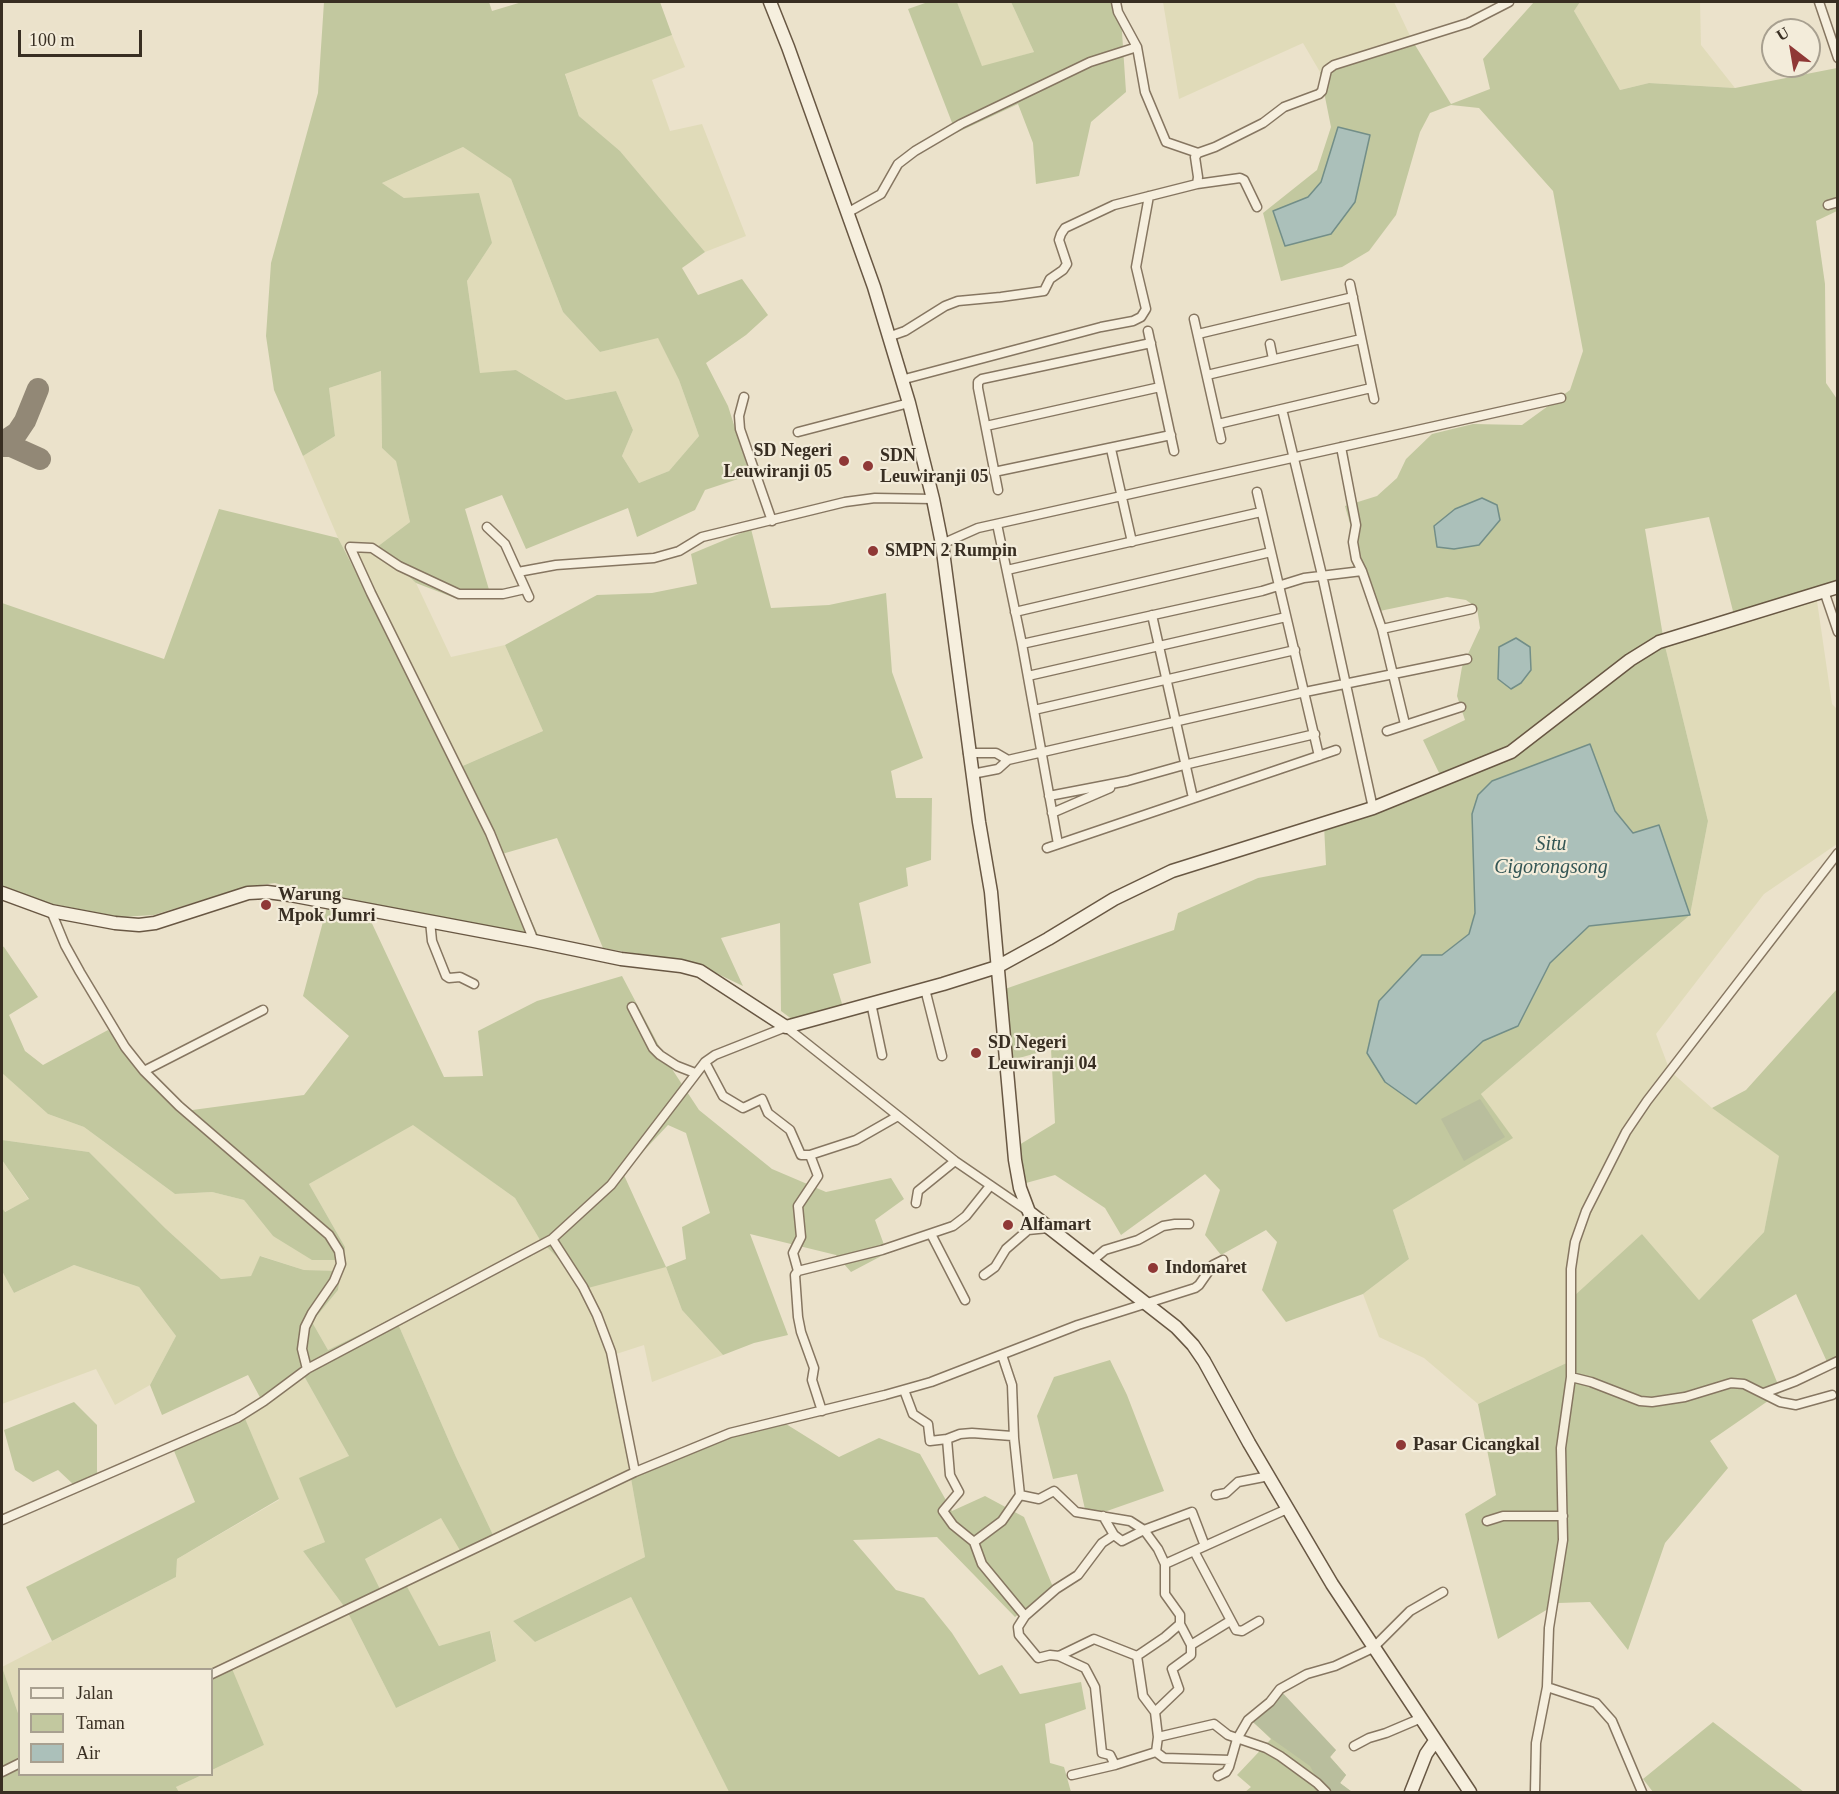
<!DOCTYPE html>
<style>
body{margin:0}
#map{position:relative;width:1839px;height:1794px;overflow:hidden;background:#ebe2cb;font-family:"Times New Roman",serif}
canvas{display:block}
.frame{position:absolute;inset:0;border:3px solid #382e22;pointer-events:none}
.legend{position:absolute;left:18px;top:1668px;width:195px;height:108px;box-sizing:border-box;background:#f3ecda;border:2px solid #a8a090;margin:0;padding:8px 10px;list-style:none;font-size:18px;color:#382e22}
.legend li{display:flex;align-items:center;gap:12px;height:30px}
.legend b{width:30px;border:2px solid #a8a090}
.north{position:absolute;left:1761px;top:18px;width:60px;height:60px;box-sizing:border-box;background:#f3ecda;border:2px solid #a8a090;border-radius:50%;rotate:329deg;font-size:16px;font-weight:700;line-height:24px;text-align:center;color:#382e22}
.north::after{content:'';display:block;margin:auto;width:21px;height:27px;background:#8f3836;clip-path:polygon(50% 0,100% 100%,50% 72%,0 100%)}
.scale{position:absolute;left:18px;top:30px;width:124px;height:27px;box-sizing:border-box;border:3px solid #382e22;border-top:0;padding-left:8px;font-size:18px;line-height:21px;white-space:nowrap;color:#382e22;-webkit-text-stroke:4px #f3ecda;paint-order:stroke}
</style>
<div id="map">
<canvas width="1839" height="1794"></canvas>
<div class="frame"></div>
<ul class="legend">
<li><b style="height:8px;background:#f6efde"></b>Jalan</li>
<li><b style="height:16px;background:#c2c89f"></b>Taman</li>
<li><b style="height:16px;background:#abc0ba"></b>Air</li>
</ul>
<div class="north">U</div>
<div class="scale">100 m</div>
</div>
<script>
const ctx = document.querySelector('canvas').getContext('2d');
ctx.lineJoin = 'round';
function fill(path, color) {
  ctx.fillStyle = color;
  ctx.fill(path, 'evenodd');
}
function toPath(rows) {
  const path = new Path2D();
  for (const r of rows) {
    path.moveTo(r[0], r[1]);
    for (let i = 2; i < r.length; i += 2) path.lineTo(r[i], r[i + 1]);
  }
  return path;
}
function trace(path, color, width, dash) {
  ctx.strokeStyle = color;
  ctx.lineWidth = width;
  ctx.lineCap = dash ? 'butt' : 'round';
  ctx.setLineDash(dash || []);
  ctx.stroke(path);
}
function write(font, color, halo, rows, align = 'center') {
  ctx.font = font + ' "Times New Roman",serif';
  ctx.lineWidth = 4.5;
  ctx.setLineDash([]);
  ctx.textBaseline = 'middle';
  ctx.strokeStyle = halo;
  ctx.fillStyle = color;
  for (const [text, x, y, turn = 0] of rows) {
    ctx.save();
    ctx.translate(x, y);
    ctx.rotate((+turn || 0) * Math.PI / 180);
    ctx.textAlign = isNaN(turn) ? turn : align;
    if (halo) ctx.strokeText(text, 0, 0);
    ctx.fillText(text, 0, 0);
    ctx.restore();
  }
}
fill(toPath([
 [957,2,1011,2,1034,52,982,67],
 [1163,2,1394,2,1412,40,1320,72,1303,43,1179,99],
 [1580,2,1700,2,1701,45,1735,88,1649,83,1620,90,1574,11],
 [672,35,685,67,652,80,670,131,702,124,746,236,705,252,620,151,579,116,565,73],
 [463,147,511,179,563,312,600,352,658,337,679,380,699,436,669,471,639,483,622,456,633,430,616,391,566,400,516,370,480,374,467,281,492,243,404,198,382,183],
 [381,371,382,448,396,460,410,522,377,547,416,583,451,657,505,645,543,731,458,768,338,538,303,456,335,436,329,388],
 [1816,594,1832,704,1837,709,1837,844,1764,894,1656,1034,1670,1071,1712,1108,1780,1156,1764,1232,1699,1300,1642,1234,1573,1360,1478,1404,1424,1358,1379,1337,1363,1294,1409,1259,1393,1210,1512,1138,1481,1094,1690,915,1708,821,1664,642],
 [2,1073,48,1114,84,1127,175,1194,212,1192,244,1200,273,1236,345,1247,309,1184,413,1124,515,1198,540,1240,666,1267,682,1310,723,1355,652,1382,644,1345,610,1356,618,1382,630,1473,645,1557,513,1621,535,1642,631,1597,729,1792,179,1792,176,1787,202,1775,212,1774,212,1770,264,1745,212,1673,212,1670,20,1670,19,1716,2,1667,176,1577,177,1559,279,1500,244,1416,304,1376,349,1456,325,1542,303,1551,346,1609,396,1708,496,1661,491,1632,439,1646,405,1584,382,1593,365,1559,441,1518,494,1537,456,1457,395,1317,328,1350,312,1322,338,1290,341,1271,304,1270,261,1256,251,1276,221,1279,165,1228,89,1152,2,1140],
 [2,1160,29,1200,4,1212,2,1208],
 [74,1265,139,1287,176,1336,150,1385,115,1405,96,1369,2,1404,2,1271,14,1293]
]), '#e0dbb9');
fill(toPath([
 [324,2,489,2,492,11,522,2,660,2,672,35,565,74,579,116,620,151,705,252,682,268,698,295,742,279,768,315,746,335,706,363,728,406,750,475,705,490,695,510,637,537,628,508,526,549,502,495,465,509,490,593,455,598,416,583,377,547,410,522,396,461,382,448,381,371,329,388,335,436,303,456,274,390,266,336,271,263,318,93],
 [463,147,511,179,563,312,600,352,658,338,679,380,699,436,669,471,639,483,622,456,633,430,616,391,566,400,516,370,480,373,467,281,492,243,479,193,404,198,382,183],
 [928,2,957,2,982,66,1034,52,1011,2,1120,2,1126,92,1091,122,1079,176,1036,184,1033,143,1018,104,956,133,908,9],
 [1534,2,1580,2,1574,11,1620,90,1649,83,1735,88,1837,68,1837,211,1816,221,1825,284,1826,383,1837,399,1837,588,1735,619,1709,517,1645,529,1664,642,1708,821,1690,915,1481,1094,1513,1138,1393,1210,1409,1259,1363,1294,1286,1322,1262,1290,1277,1242,1266,1230,1221,1255,1205,1235,1220,1190,1205,1174,1121,1235,1105,1208,1055,1175,1026,1183,1019,1145,1055,1123,1051,1049,1012,1060,1005,989,1174,930,1178,913,1258,878,1326,865,1324,825,1444,783,1423,740,1465,720,1457,696,1462,667,1480,628,1477,608,1466,600,1447,597,1375,612,1345,506,1377,496,1397,478,1406,459,1432,434,1473,424,1522,425,1570,390,1583,351,1553,191,1479,108,1451,105,1430,113,1420,132,1396,215,1369,251,1342,267,1281,281,1263,213,1317,170,1331,127,1320,72,1412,40,1451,104,1490,89,1483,59],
 [1590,744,1615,811,1634,833,1659,825,1690,915,1589,926,1550,963,1518,1026,1483,1041,1416,1104,1422,955,1442,955,1469,934,1475,913,1472,814],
 [219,509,338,538,458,768,543,731,505,645,597,595,652,593,697,584,691,554,751,529,771,608,829,605,886,593,892,672,923,758,891,771,896,798,932,798,931,860,906,868,908,886,859,903,871,963,833,974,843,1007,793,1020,781,1011,780,923,721,938,743,986,697,964,603,948,557,838,502,854,538,935,329,900,275,883,245,887,154,915,120,917,42,902,2,888,2,603,164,659],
 [327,907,368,915,444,1077,483,1076,478,1031,537,1001,622,976,668,1063,699,1110,772,1169,826,1192,891,1178,904,1199,875,1220,887,1253,851,1272,836,1255,750,1234,788,1335,754,1343,723,1355,682,1310,666,1267,588,1288,540,1240,515,1198,413,1125,309,1184,345,1247,343,1260,312,1260,273,1236,244,1200,212,1192,175,1194,84,1127,48,1114,2,1073,2,946,4,947,38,997,9,1015,25,1051,43,1065,108,1030,185,1111,304,1095,349,1036,303,996],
 [668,1125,686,1133,710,1213,682,1227,686,1259,666,1267,623,1173],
 [1837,989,1837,1357,1828,1364,1796,1294,1752,1320,1781,1392,1710,1441,1728,1468,1665,1543,1628,1650,1590,1602,1558,1603,1498,1639,1465,1514,1496,1495,1478,1404,1573,1360,1573,1297,1642,1234,1699,1300,1764,1232,1779,1156,1712,1108,1746,1090],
 [2,1140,89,1152,165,1228,221,1279,251,1276,260,1256,304,1270,341,1271,338,1290,312,1322,328,1350,395,1317,456,1457,494,1537,461,1552,441,1518,365,1559,382,1593,405,1583,439,1646,490,1631,496,1661,396,1708,346,1609,303,1551,325,1542,299,1478,349,1456,304,1376,263,1403,248,1375,162,1415,150,1385,176,1336,139,1287,74,1265,14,1293,2,1271,2,1208,5,1212,29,1199,2,1160],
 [1110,1360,1127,1395,1164,1491,1087,1518,1077,1474,1053,1479,1037,1416,1054,1377],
 [74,1402,97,1425,97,1475,75,1486,58,1470,33,1482,15,1470,4,1430],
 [244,1416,279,1499,177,1559,176,1577,52,1641,26,1587,195,1502,172,1446],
 [778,1419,839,1457,879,1438,920,1454,952,1511,985,1496,1024,1517,1053,1587,1015,1617,937,1537,853,1540,896,1590,924,1598,952,1633,979,1675,1002,1665,1020,1694,1081,1682,1086,1709,1045,1724,1050,1763,1064,1767,1071,1792,729,1792,631,1597,535,1642,513,1621,645,1557,630,1473],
 [230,1664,264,1745,212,1770,212,1673],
 [2,1667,19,1716,20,1774,202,1775,176,1787,179,1792,2,1792],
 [1253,1722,1336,1750,1330,1757,1346,1775,1340,1783,1352,1792,1322,1788,1317,1792,1245,1792,1251,1787,1237,1775,1271,1739],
 [1713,1722,1804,1792,1653,1792,1643,1779]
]), '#c2c89f');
fill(toPath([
 [1480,1099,1505,1137,1464,1161,1441,1119],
 [1279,1689,1336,1750,1330,1757,1346,1775,1340,1783,1352,1792,1327,1792,1322,1788,1310,1766,1272,1739,1253,1722]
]), '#b9be9d');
const water = toPath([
 [1338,127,1370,135,1355,202,1331,234,1285,246,1273,211,1308,197,1321,182,1338,127],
 [1482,498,1497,505,1500,520,1479,545,1454,549,1437,547,1434,526,1455,509,1482,498],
 [1516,638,1530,647,1531,670,1521,683,1511,689,1498,679,1499,647,1516,638],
 [1590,744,1615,811,1633,833,1659,825,1690,915,1589,926,1550,963,1518,1026,1483,1041,1416,1104,1385,1082,1367,1053,1379,1001,1422,955,1442,955,1469,934,1475,913,1472,814,1478,795,1492,781,1590,744]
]);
fill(water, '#abc0ba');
trace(water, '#728e88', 1.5);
trace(toPath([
 [2,443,17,433,25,421,38,389],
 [2,446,11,446,40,459]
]), '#928876', 22);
const street = toPath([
 [1116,2,1118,12,1137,47,1145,92,1166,142,1198,153],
 [1819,2,1838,58],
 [1197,184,1240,178,1244,180,1257,207],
 [1828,205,1838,202],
 [847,213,881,194,898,164,915,151,961,124,1090,62,1137,47],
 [1350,284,1374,399],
 [1194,319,1221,439],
 [1148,331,1174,451],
 [1198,334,1353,297],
 [888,337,905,331,945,306,958,301,1001,297,1044,291,1050,279,1063,270,1067,264,1059,240,1061,234,1065,228,1114,205,1197,184,1198,177,1195,157,1198,153,1215,147,1263,123,1284,107,1319,94,1322,91,1327,70,1334,65,1468,23,1509,2],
 [1270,344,1273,359],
 [1207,375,1361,339],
 [901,380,1101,327,1133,321,1141,317,1146,309,1136,267,1149,196],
 [744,397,739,416,740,429,772,521],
 [1282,409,1322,575,1373,808],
 [1218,424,1371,388],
 [986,426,1160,387],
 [798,432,909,403],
 [1341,447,1356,525,1353,542,1356,559,1362,571],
 [1111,449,1132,542],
 [994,472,1171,435],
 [998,490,978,388,978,382,982,379,1151,343],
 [1257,492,1319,756],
 [997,524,1022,644,1058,844],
 [487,527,505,544,529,597],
 [942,544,978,528,1561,398],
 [1007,570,1261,512],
 [518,572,556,565,654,558,679,551,702,537,845,502,875,498,933,499],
 [525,589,503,594,459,594,399,566,372,548,350,547,371,593,490,833,534,941],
 [1824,591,1838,632],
 [1015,612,1271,552],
 [1152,615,1193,798],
 [1382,629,1472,609],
 [1022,644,1262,591,1304,578,1362,571,1382,629,1405,724],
 [1028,676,1286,617],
 [1034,710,1295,650],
 [1387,731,1461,707],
 [968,753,996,753,1008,760],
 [972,774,998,769,1008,760,1305,692,1467,659],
 [1049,796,1127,781,1184,765,1315,734],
 [1052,813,1110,788],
 [1047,848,1336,750],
 [51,911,65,945,80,972,125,1047,144,1071,179,1106,329,1235,339,1251,341,1264,334,1281,312,1313,305,1327,302,1349,307,1369],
 [430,921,432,941,446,976,449,978,460,977,474,984],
 [925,989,942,1056],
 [871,1003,882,1055],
 [632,1007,653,1048,660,1055,677,1066,695,1073],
 [705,1062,723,1096,743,1108,762,1099,768,1113,790,1130,801,1155,810,1155,818,1176,798,1206,801,1237,793,1253,798,1271],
 [144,1071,263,1010],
 [810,1155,856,1140,898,1116],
 [916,1203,918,1191,955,1161],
 [931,1234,965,1300],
 [552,1239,583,1287,597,1315,611,1352,635,1472],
 [1092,1261,1105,1250,1138,1240,1163,1226,1175,1224,1189,1224],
 [984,1275,995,1267,1006,1249,1028,1230,1048,1228],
 [1002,1355,1012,1385,1014,1438],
 [1571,1377,1591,1382,1640,1401,1652,1402,1685,1397,1731,1383,1744,1384,1780,1402,1796,1405,1832,1395],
 [904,1390,913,1414,928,1424,930,1441,947,1439,950,1475,959,1492,943,1511,953,1525,974,1542,982,1564,1025,1616,1018,1627,1019,1635,1038,1658,1050,1655,1059,1656,1094,1639,1137,1656,1143,1696,1155,1712,1158,1737,1214,1724,1228,1735,1266,1748,1280,1756,1317,1783,1326,1792],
 [1764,1393,1796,1381,1838,1361],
 [822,1411,812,1380,814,1368,801,1332,798,1317,795,1275,798,1271,882,1250,953,1226,966,1216,990,1186],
 [947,1439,960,1434,972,1433,1012,1436,1014,1438,1020,1495,1039,1499,1054,1491,1076,1512,1130,1521,1144,1530,1158,1549,1165,1564,1165,1594,1180,1615,1180,1624,1165,1637,1137,1656],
 [1216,1495,1226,1493,1238,1482,1269,1476],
 [1103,1516,1114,1535,1122,1541,1144,1530,1192,1512,1205,1546],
 [2,1520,237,1418,264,1401,307,1369,552,1239,611,1185,705,1062,715,1055,786,1027,955,1161,1028,1211],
 [1487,1521,1503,1516,1563,1516],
 [974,1542,1002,1521,1020,1495],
 [1194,1551,1236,1630,1242,1631,1259,1621],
 [1165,1564,1287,1509],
 [1025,1616,1056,1589,1078,1575,1102,1543,1114,1535],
 [1191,1645,1230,1621],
 [1059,1656,1085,1668,1095,1687,1102,1753,1110,1755,1115,1765,1156,1752],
 [212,1674,635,1472,730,1433,885,1395,931,1382,1078,1325,1195,1288,1199,1285,1213,1265,1223,1260],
 [1547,1687,1596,1703,1612,1721,1642,1792],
 [1155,1712,1179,1689,1172,1669,1191,1655,1191,1645,1180,1624],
 [1158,1737,1156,1752,1164,1758,1231,1760],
 [1354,1746,1369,1738,1386,1733,1419,1719],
 [2,1772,20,1763],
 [1072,1775,1115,1765],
 [1218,1776,1226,1772,1229,1767,1237,1739,1248,1720,1270,1702,1280,1689,1307,1674,1335,1666,1373,1648,1410,1611,1443,1592],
 [1535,1792,1536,1743,1547,1687,1549,1628,1563,1540,1561,1448,1571,1377,1571,1269,1575,1242,1586,1211,1626,1132,1647,1101,1838,853]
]);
const secondary = toPath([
 [770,2,788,47,874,287,909,403,933,499,942,544,979,822,991,892,1015,1160,1020,1188,1029,1212,1176,1327,1193,1345,1204,1361,1249,1443,1332,1584,1470,1792],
 [2,893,51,911,115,923,139,925,155,923,248,893,267,892,290,895,534,941,621,959,681,966,700,971,786,1027,943,984,997,967,1048,939,1114,899,1172,871,1373,808,1511,752,1630,660,1659,642,1838,587],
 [1411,1792,1426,1754,1435,1741]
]);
trace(street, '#867661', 11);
trace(secondary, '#685743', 15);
trace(street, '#f6efde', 8);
trace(secondary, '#f6efde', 12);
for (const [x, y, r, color] of [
 [844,461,6,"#8f3836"],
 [868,466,6,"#8f3836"],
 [873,551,6,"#8f3836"],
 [266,905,6,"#8f3836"],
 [976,1053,6,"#8f3836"],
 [1008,1225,6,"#8f3836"],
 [1153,1268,6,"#8f3836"],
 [1401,1445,6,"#8f3836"]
]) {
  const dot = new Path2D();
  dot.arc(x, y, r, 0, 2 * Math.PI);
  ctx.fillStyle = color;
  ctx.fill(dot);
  trace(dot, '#f3ecda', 2);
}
write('bold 18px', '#382e22', '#f3ecda', [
 ["SD Negeri",832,451,"right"],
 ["Leuwiranji 05",832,472,"right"],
 ["SDN",880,456],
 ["Leuwiranji 05",880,477],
 ["SMPN 2 Rumpin",885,551],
 ["Warung",278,895],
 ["Mpok Jumri",278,916],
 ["SD Negeri",988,1043],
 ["Leuwiranji 04",988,1064],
 ["Alfamart",1020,1225],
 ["Indomaret",1165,1268],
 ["Pasar Cicangkal",1413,1445]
], 'left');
write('italic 20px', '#335655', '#f3ecda', [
 ["Situ",1551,845],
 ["Cigorongsong",1551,868]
]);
</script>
